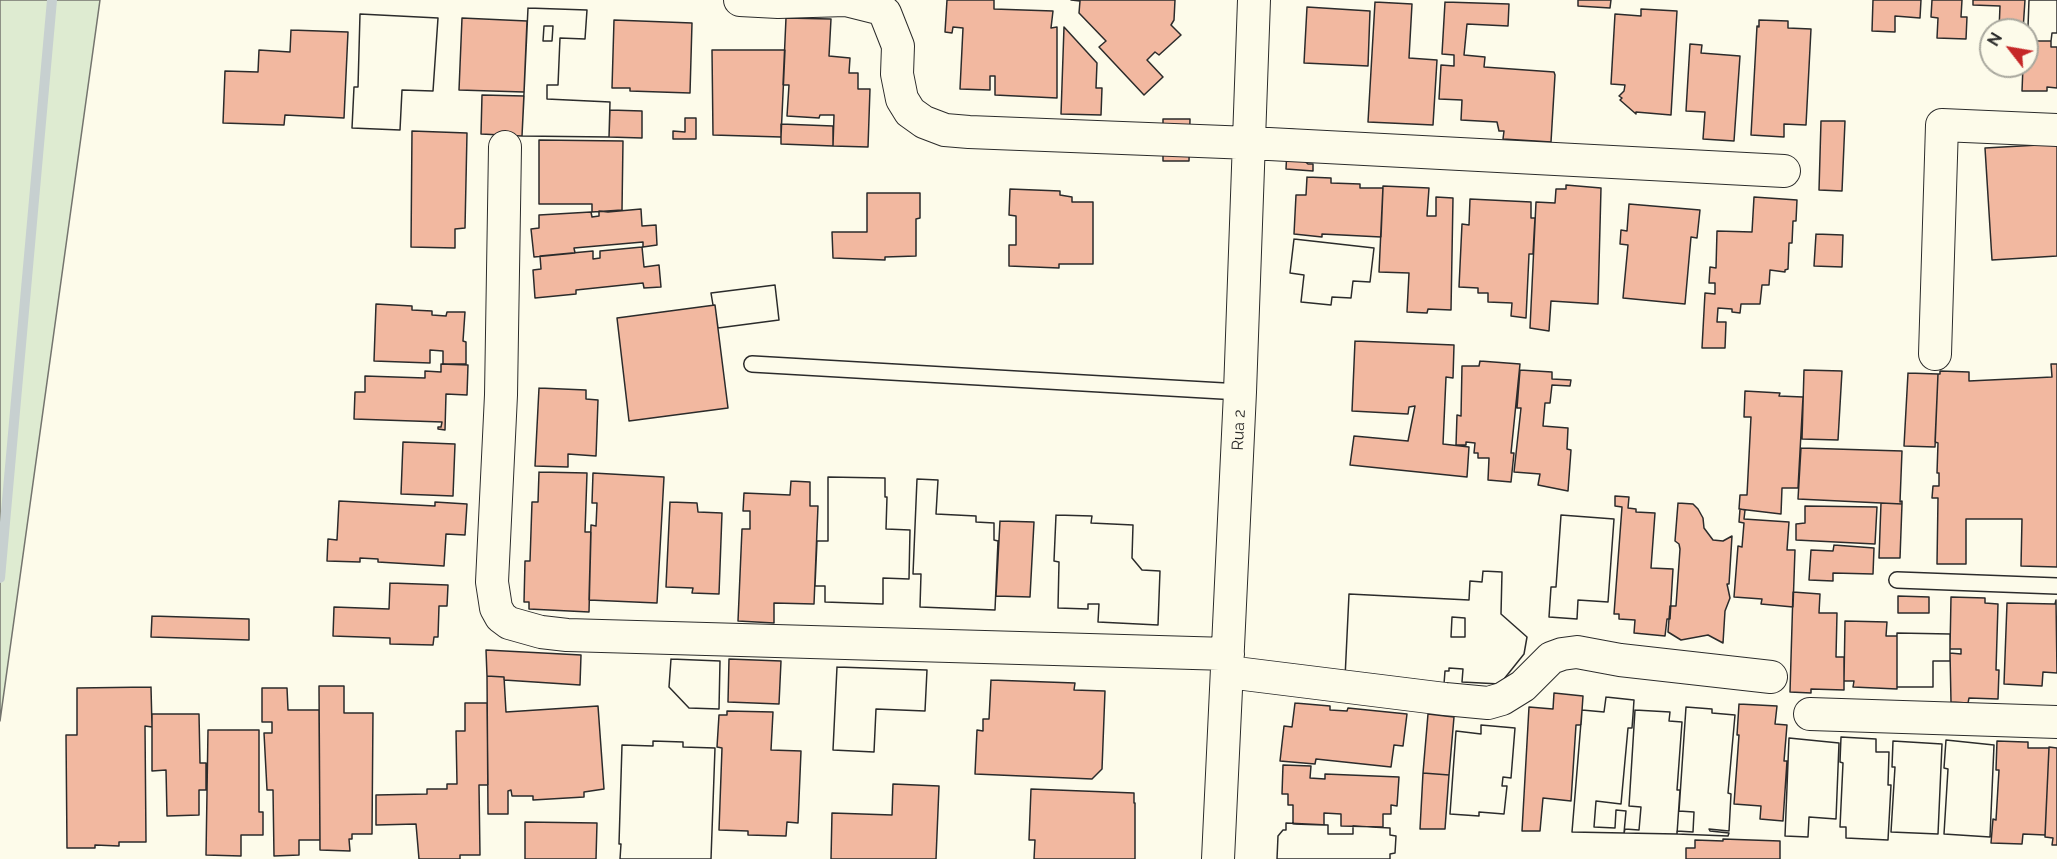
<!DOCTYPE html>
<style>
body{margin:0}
#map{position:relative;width:2057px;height:859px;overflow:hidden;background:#fdfbea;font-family:Raleway,sans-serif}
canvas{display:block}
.north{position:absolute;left:1979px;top:18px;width:60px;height:60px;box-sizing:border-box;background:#fdfbea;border:2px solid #a9a89e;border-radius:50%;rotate:301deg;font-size:16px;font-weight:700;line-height:24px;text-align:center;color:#2b2b2b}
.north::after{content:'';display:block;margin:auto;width:21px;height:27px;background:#c62828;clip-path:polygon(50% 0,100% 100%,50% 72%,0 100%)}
</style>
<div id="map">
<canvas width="2057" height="859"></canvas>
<div class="north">N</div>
</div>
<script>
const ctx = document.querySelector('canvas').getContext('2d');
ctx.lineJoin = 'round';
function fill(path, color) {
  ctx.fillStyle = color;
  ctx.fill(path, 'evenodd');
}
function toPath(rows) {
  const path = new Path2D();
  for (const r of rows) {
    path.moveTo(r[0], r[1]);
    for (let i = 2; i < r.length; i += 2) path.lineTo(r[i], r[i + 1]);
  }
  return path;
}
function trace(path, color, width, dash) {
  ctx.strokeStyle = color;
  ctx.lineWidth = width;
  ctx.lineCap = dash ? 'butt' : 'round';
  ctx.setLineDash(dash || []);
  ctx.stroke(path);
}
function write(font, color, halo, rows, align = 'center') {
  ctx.font = font + ' Raleway,sans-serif';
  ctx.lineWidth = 4.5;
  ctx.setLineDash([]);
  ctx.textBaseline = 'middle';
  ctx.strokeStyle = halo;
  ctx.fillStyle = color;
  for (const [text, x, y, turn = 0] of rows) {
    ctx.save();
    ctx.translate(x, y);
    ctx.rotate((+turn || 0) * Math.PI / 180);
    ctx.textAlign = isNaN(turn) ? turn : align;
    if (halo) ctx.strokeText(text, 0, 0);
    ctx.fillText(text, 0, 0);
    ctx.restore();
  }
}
const green = toPath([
 [0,0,100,0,0,721,0,0]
]);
fill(green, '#deebd1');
trace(green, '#74746e', 1.5);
trace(toPath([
 [0,578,52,0]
]), '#c7d0d0', 10);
const building = toPath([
 [947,0,994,0,994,9,1053,11,1051,28,1057,27,1057,98,995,95,995,76,990,76,990,90,960,89,963,28,953,27,952,33,945,32,947,0],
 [1071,0,1175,0,1174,20,1171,25,1181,35,1159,55,1155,52,1147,60,1163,77,1144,95,1099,47,1106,41,1079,13,1080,1,1071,0],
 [1578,0,1611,0,1610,8,1578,6,1578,0],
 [1873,0,1921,0,1920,18,1895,16,1895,32,1872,31,1873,0],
 [1932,0,1962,0,1961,17,1967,17,1966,39,1937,38,1938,18,1931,17,1932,0],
 [1973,0,2025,0,2023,30,1999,30,2000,6,1973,5,1973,0],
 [2029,0,2057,0,2057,33,2052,33,2051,41,2027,41,2027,30,2023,30,2024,27,2028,27,2029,0],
 [2029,0,2057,0,2057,33,2052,33,2051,41,2027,41,2027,30,2023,30,2024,27,2028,27,2029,0],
 [1375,2,1412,4,1409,58,1437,60,1433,125,1368,122,1375,2],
 [1445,2,1509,4,1508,26,1467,24,1464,55,1485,57,1484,67,1554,72,1555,75,1551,142,1503,139,1504,131,1499,131,1497,122,1461,120,1462,100,1439,99,1441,65,1454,66,1454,55,1442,54,1445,2],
 [1307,7,1370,11,1368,66,1304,63,1307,7],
 [528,8,587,10,585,39,560,38,558,85,547,85,547,99,610,102,609,137,522,136,528,8],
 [544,26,553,26,552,41,543,41,544,26],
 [528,8,587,10,585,39,560,38,558,85,547,85,547,99,610,102,609,137,522,136,528,8],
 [544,26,553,26,552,41,543,41,544,26],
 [1641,9,1677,11,1671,115,1636,112,1636,114,1620,100,1622,98,1619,96,1624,91,1625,85,1611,84,1615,14,1641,16,1641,9],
 [360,14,438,18,433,91,402,90,400,130,352,128,354,87,358,87,360,14],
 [360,14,438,18,433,91,402,90,400,130,352,128,354,87,358,87,360,14],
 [462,18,527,21,524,92,459,90,462,18],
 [786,18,831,19,829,56,850,58,849,73,858,73,858,89,870,89,868,147,833,146,834,115,820,115,819,118,787,116,789,85,783,85,786,18],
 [614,20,692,23,690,93,630,91,630,88,612,88,614,20],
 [1759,20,1788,21,1788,28,1811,29,1806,125,1784,124,1784,137,1751,135,1757,26,1759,27,1759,20],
 [1064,27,1097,63,1096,88,1102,88,1101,115,1061,114,1064,27],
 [291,30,348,32,344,118,285,115,284,125,223,123,225,71,258,72,259,50,290,52,291,30],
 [2027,41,2051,41,2051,47,2057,47,2057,88,2047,87,2047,91,2022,91,2023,66,2027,66,2027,41],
 [1690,44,1702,45,1701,53,1740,56,1734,141,1703,139,1705,112,1686,111,1690,44],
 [712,50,785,50,781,137,713,135,712,50],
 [482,95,524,96,522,136,481,134,482,95],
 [610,110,642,111,642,138,609,137,610,110],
 [685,118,696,118,696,139,673,139,673,131,685,132,685,118],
 [1163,119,1190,119,1189,161,1163,161,1163,119],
 [1821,121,1845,121,1842,191,1819,190,1821,121],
 [781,124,833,126,833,146,781,144,781,124],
 [1288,129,1299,130,1298,156,1308,164,1313,164,1313,171,1286,169,1288,129],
 [412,131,467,133,465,228,455,229,455,248,411,247,412,131],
 [539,140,623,141,622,210,592,212,592,204,539,204,539,140],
 [2057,144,2057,256,1992,260,1985,148,2057,144],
 [1307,177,1331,178,1331,183,1360,184,1360,188,1383,188,1381,237,1322,234,1322,237,1294,234,1296,195,1306,195,1307,177],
 [1566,185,1601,188,1598,304,1551,301,1549,331,1530,328,1536,202,1555,203,1556,189,1566,189,1566,185],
 [1383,186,1429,188,1427,216,1436,216,1436,197,1453,198,1451,310,1428,309,1427,313,1407,312,1409,273,1379,272,1383,186],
 [1010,189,1060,191,1060,195,1072,197,1072,202,1093,202,1093,264,1059,264,1059,268,1009,266,1009,245,1016,245,1016,216,1009,215,1010,189],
 [867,193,920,193,920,218,916,219,916,256,885,257,885,260,833,258,832,232,867,232,867,193],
 [1754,197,1797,200,1796,221,1793,221,1792,243,1789,243,1788,269,1785,270,1785,272,1770,270,1769,285,1762,285,1760,304,1741,304,1740,313,1732,312,1732,309,1718,308,1717,322,1726,322,1725,348,1702,348,1705,293,1715,294,1715,283,1709,283,1710,267,1716,268,1717,231,1752,232,1754,197],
 [1470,199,1531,202,1531,218,1535,218,1534,235,1533,254,1529,254,1526,318,1511,316,1512,303,1488,302,1488,293,1478,293,1478,288,1459,287,1462,224,1469,225,1470,199],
 [1629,204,1700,210,1697,238,1691,237,1685,304,1623,298,1628,245,1620,244,1621,230,1627,231,1629,204],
 [641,209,642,226,656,225,657,245,643,247,643,242,574,248,575,253,534,257,531,229,539,228,539,215,591,212,592,217,599,216,599,211,608,212,641,209],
 [1816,234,1843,235,1842,267,1814,266,1816,234],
 [1294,239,1374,248,1370,282,1353,281,1351,298,1332,297,1331,305,1301,302,1304,275,1290,273,1294,239],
 [1294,239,1374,248,1370,282,1353,281,1351,298,1332,297,1331,305,1301,302,1304,275,1290,273,1294,239],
 [642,247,644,267,659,265,661,287,644,288,643,283,576,290,576,294,535,298,533,270,541,269,540,256,593,251,593,259,600,258,600,251,642,247],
 [775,285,779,320,718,328,715,305,713,305,711,293,775,285],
 [775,285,779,320,718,328,715,305,713,305,711,293,775,285],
 [376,304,412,306,412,310,432,311,432,315,446,316,447,312,465,312,463,341,466,342,466,364,443,364,443,351,430,350,430,363,374,361,376,304],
 [715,305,728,408,629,421,617,318,715,305],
 [1355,341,1454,345,1453,378,1446,377,1443,444,1469,447,1467,477,1350,465,1354,436,1408,441,1415,406,1409,407,1408,414,1352,411,1355,341],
 [1480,361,1520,364,1511,453,1514,453,1511,482,1488,480,1489,458,1478,458,1478,453,1474,453,1475,443,1466,442,1466,445,1456,445,1457,415,1461,416,1462,366,1479,366,1480,361],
 [441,364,468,365,467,395,446,394,445,430,438,429,438,427,441,427,442,422,354,419,355,392,365,392,365,376,425,378,425,371,441,372,441,364],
 [2051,364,2057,364,2057,567,2021,566,2022,519,1966,519,1966,564,1937,564,1938,498,1932,498,1933,486,1939,486,1939,473,1937,473,1938,443,1935,442,1938,374,1940,374,1940,371,1969,372,1969,381,2052,377,2051,364],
 [1520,370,1552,372,1552,379,1571,380,1570,386,1552,385,1550,403,1545,403,1543,426,1568,428,1567,449,1571,450,1568,491,1538,485,1540,474,1514,472,1521,408,1517,408,1520,370],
 [1804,370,1842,371,1838,440,1802,439,1804,370],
 [1908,373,1938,374,1935,447,1904,446,1908,373],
 [539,388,586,390,586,399,598,400,596,456,568,454,568,467,535,466,539,388],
 [1745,391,1780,393,1779,396,1803,397,1798,488,1782,488,1781,514,1739,509,1740,495,1747,495,1751,417,1744,417,1745,391],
 [403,442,455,444,453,496,401,494,403,442],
 [1801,448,1902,451,1900,502,1902,501,1902,504,1798,499,1801,448],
 [539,472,587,473,585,532,591,532,589,612,529,609,529,602,524,602,525,561,530,561,532,502,538,502,539,472],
 [593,473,664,477,657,603,589,600,591,525,596,526,597,503,592,503,593,473],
 [828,477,885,478,885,497,887,497,886,529,910,530,909,579,883,578,883,604,825,602,825,586,815,586,817,541,828,541,828,477],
 [828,477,885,478,885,497,887,497,886,529,910,530,909,579,883,578,883,604,825,602,825,586,815,586,817,541,828,541,828,477],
 [917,479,938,480,936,514,976,516,976,522,994,523,994,540,998,541,995,610,920,607,921,574,913,574,917,479],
 [917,479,938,480,936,514,976,516,976,522,994,523,994,540,998,541,995,610,920,607,921,574,913,574,917,479],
 [791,481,810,482,810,506,818,506,814,604,774,603,774,623,738,621,742,529,750,529,750,511,743,511,744,493,790,495,791,481],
 [1615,496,1629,497,1628,508,1636,509,1636,512,1655,513,1651,568,1673,569,1670,619,1667,619,1665,636,1634,633,1635,620,1619,619,1619,614,1614,614,1622,507,1615,506,1615,496],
 [339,501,435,506,435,502,467,504,465,535,446,534,444,566,378,562,378,559,360,558,360,562,327,561,328,539,337,540,339,501],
 [670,502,697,503,698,512,722,513,719,594,692,593,693,588,666,587,670,502],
 [1678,503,1693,504,1698,509,1703,518,1704,528,1713,540,1723,541,1732,536,1729,584,1727,584,1730,598,1725,611,1723,643,1708,635,1681,640,1668,632,1670,606,1676,606,1680,549,1679,544,1675,541,1678,503],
 [1881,503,1902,504,1900,558,1879,558,1881,503],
 [1805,506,1877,507,1875,544,1796,540,1796,524,1805,523,1805,506],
 [1740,509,1745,510,1744,519,1789,522,1787,550,1795,550,1793,607,1761,604,1762,599,1734,597,1738,546,1742,547,1744,523,1739,522,1740,509],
 [1056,515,1092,516,1091,523,1133,525,1132,558,1142,570,1160,571,1158,625,1098,622,1099,604,1088,604,1088,609,1058,608,1059,562,1054,561,1056,515],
 [1056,515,1092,516,1091,523,1133,525,1132,558,1142,570,1160,571,1158,625,1098,622,1099,604,1088,604,1088,609,1058,608,1059,562,1054,561,1056,515],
 [1561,515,1614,519,1608,602,1578,600,1577,619,1549,617,1551,587,1556,587,1561,515],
 [1561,515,1614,519,1608,602,1578,600,1577,619,1549,617,1551,587,1556,587,1561,515],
 [1000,521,1034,522,1030,597,996,596,1000,521],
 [1834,545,1874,548,1873,574,1833,573,1833,581,1809,580,1811,550,1833,551,1834,545],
 [1483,571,1502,572,1501,614,1527,637,1524,654,1500,684,1462,682,1463,669,1449,668,1449,671,1445,671,1444,684,1345,678,1349,594,1469,600,1470,581,1482,582,1483,571],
 [1452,617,1465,618,1465,637,1451,637,1452,617],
 [1483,571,1502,572,1501,614,1527,637,1524,654,1500,684,1462,682,1463,669,1449,668,1449,671,1445,671,1444,684,1345,678,1349,594,1469,600,1470,581,1482,582,1483,571],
 [1452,617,1465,618,1465,637,1451,637,1452,617],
 [390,583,448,585,447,606,439,606,438,637,434,637,433,645,390,644,390,638,333,636,334,607,389,609,390,583],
 [1793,592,1820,594,1819,613,1837,613,1836,657,1844,657,1844,690,1811,689,1811,693,1790,692,1793,592],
 [1898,596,1929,597,1929,613,1898,613,1898,596],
 [1951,597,1985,598,1985,603,1998,604,1996,670,1999,670,1998,699,1969,698,1968,703,1951,702,1950,653,1961,654,1961,649,1950,649,1951,597],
 [2056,600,2057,673,2043,672,2042,686,2004,684,2007,603,2055,604,2056,600],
 [152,616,249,619,249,640,151,637,152,616],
 [1845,621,1887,622,1886,636,1897,636,1897,689,1853,687,1854,681,1844,681,1845,621],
 [1897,633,1950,634,1950,661,1933,661,1933,687,1897,687,1897,633],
 [1897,633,1950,634,1950,661,1933,661,1933,687,1897,687,1897,633],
 [486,650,581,655,580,685,504,680,504,677,487,676,486,650],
 [671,659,720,661,719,709,689,708,669,687,671,659],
 [671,659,720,661,719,709,689,708,669,687,671,659],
 [729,659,781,661,779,704,728,702,729,659],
 [837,667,927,670,925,711,876,709,874,752,833,750,837,667],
 [837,667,927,670,925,711,876,709,874,752,833,750,837,667],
 [487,676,504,677,506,712,598,706,604,789,584,792,584,797,533,800,533,796,512,796,511,790,508,791,508,814,488,814,487,676],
 [991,680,1075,683,1074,690,1105,691,1102,769,1092,779,975,774,977,730,983,731,983,719,989,719,991,680],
 [319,686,344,686,344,713,373,713,372,834,352,834,352,839,349,839,350,851,320,850,319,686],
 [151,687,152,727,145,726,146,842,119,842,119,846,95,845,95,848,67,848,66,735,77,735,77,688,151,687],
 [262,688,287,688,288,710,319,710,320,840,299,840,299,855,274,856,273,790,267,790,264,733,272,733,272,722,262,722,262,688],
 [1554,693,1583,696,1581,725,1576,725,1571,801,1543,798,1540,831,1522,831,1529,707,1553,709,1554,693],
 [1606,697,1634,700,1633,715,1632,728,1628,728,1621,804,1596,801,1594,827,1615,828,1616,810,1626,811,1624,833,1572,832,1582,710,1604,712,1606,697],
 [1606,697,1634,700,1633,715,1632,728,1628,728,1621,804,1596,801,1594,827,1615,828,1616,810,1626,811,1624,833,1572,832,1582,710,1604,712,1606,697],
 [465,703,487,703,488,785,479,785,480,855,460,855,460,859,419,859,416,824,376,825,376,795,427,794,427,789,447,789,447,784,457,784,456,731,465,731,465,703],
 [1295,703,1330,706,1330,710,1347,711,1348,708,1407,714,1403,746,1394,745,1391,767,1316,759,1315,764,1280,761,1284,726,1292,727,1295,703],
 [1739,704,1777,706,1775,724,1787,725,1784,761,1787,761,1783,821,1760,819,1761,806,1734,804,1739,735,1737,735,1739,704],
 [1686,707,1712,709,1712,713,1735,715,1728,793,1731,794,1729,831,1709,829,1710,831,1729,833,1728,836,1677,834,1677,831,1693,832,1694,812,1679,811,1686,707],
 [1686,707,1712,709,1712,713,1735,715,1728,793,1731,794,1729,831,1709,829,1710,831,1729,833,1728,836,1677,834,1677,831,1693,832,1694,812,1679,811,1686,707],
 [1635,710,1670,712,1669,721,1682,722,1677,790,1680,790,1677,834,1624,833,1625,829,1639,830,1641,807,1629,806,1635,710],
 [1635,710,1670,712,1669,721,1682,722,1677,790,1680,790,1677,834,1624,833,1625,829,1639,830,1641,807,1629,806,1635,710],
 [727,711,773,712,771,750,801,751,798,823,787,822,786,836,748,835,748,831,719,830,722,748,717,747,719,715,727,715,727,711],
 [152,714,199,714,200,763,206,763,206,790,199,790,199,815,167,816,166,770,152,771,152,714],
 [1428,714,1454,717,1449,775,1423,773,1428,714],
 [1481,725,1515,728,1511,778,1503,777,1502,786,1507,786,1504,814,1479,812,1479,816,1450,814,1456,731,1481,734,1481,725],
 [1481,725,1515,728,1511,778,1503,777,1502,786,1507,786,1504,814,1479,812,1479,816,1450,814,1456,731,1481,734,1481,725],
 [208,730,259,730,259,812,263,812,263,835,241,835,241,856,206,855,208,730],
 [1841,737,1876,739,1876,752,1889,752,1888,785,1891,785,1888,840,1846,838,1846,827,1840,827,1843,763,1840,762,1841,737],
 [1841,737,1876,739,1876,752,1889,752,1888,785,1891,785,1888,840,1846,838,1846,827,1840,827,1843,763,1840,762,1841,737],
 [1789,738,1839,743,1836,819,1809,817,1808,837,1785,836,1789,738],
 [1789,738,1839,743,1836,819,1809,817,1808,837,1785,836,1789,738],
 [1946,740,1994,745,1990,837,1944,834,1948,769,1944,768,1946,740],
 [1946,740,1994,745,1990,837,1944,834,1948,769,1944,768,1946,740],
 [653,741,683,742,683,747,715,748,711,859,620,859,621,844,619,844,622,745,653,746,653,741],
 [653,741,683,742,683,747,715,748,711,859,620,859,621,844,619,844,622,745,653,746,653,741],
 [1893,741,1942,744,1938,834,1891,832,1895,767,1892,767,1893,741],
 [1893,741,1942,744,1938,834,1891,832,1895,767,1892,767,1893,741],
 [1997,741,2025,742,2028,742,2028,748,2049,748,2045,835,2023,834,2022,844,1991,843,1993,819,1996,820,1999,770,1996,770,1997,741],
 [2049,747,2057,748,2057,845,2052,845,2053,838,2045,837,2049,747],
 [1283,765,1311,766,1310,778,1325,779,1325,774,1399,777,1397,806,1391,805,1391,814,1383,814,1383,827,1341,826,1341,814,1324,813,1324,825,1293,824,1293,805,1288,805,1288,794,1282,794,1283,765],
 [1423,773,1449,775,1445,829,1420,829,1423,773],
 [893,784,939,786,936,859,831,859,832,813,892,815,893,784],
 [1031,789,1134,793,1134,803,1135,803,1135,859,1034,859,1035,840,1029,840,1031,789],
 [525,822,597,823,596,859,525,859,525,822],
 [1286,823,1328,825,1328,834,1353,834,1353,826,1390,828,1390,835,1396,836,1395,853,1390,854,1390,859,1277,859,1278,836,1283,830,1286,830,1286,823],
 [1286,823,1328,825,1328,834,1353,834,1353,826,1390,828,1390,835,1396,836,1395,853,1390,854,1390,859,1277,859,1278,836,1283,830,1286,830,1286,823],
 [1723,839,1780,841,1780,859,1686,859,1686,848,1695,848,1695,840,1723,841,1723,839]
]);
fill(building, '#f2b8a0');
trace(building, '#2b2b2b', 1.5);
const service = toPath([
 [752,364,1240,392],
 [1897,580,2057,586]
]);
const minor = toPath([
 [740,0,778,2,846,0,878,8,885,13,898,46,897,74,902,99,910,112,924,122,945,130,969,132,1250,143,1784,171],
 [505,147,501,395,492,582,496,608,501,617,509,623,541,632,567,635,1228,654],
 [1935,354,1942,125,2057,130],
 [1228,672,1445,699,1488,703,1502,699,1523,686,1551,658,1562,654,1577,652,1620,660,1771,677],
 [1810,714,2057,722],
 [1218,859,1240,392,1254,0]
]);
trace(service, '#2b2b2b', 18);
trace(minor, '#2b2b2b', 34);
trace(service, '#fdfbea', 15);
trace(minor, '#fdfbea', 32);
write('16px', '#2b2b2b', '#fdfbea', [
 ["Rua 2",1239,430,-87]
]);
</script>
